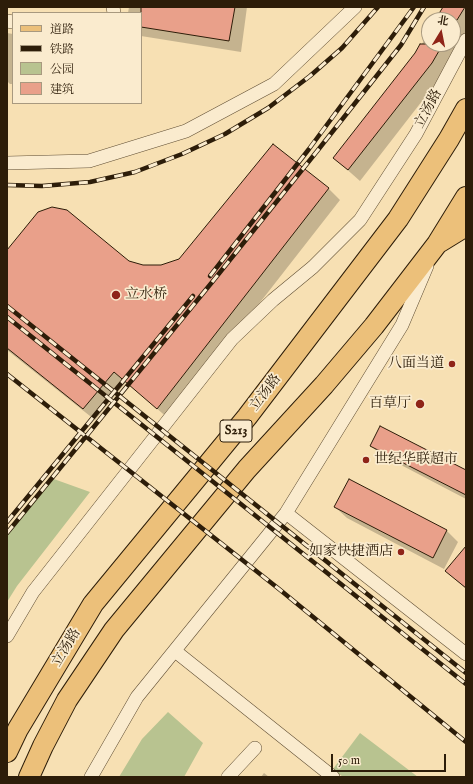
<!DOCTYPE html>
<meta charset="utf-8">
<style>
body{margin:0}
#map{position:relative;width:473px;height:784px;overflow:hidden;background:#f7e0b3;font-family:"IM FELL English","Noto Serif SC",serif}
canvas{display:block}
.frame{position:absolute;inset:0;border:8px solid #2d1d09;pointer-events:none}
.legend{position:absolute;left:12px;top:12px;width:130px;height:92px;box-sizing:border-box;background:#faebce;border:1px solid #a8997f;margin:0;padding:5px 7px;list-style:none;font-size:12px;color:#2d1d09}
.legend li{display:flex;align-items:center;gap:8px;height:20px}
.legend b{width:20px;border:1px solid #a8997f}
.north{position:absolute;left:421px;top:12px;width:40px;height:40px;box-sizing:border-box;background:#faebce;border:1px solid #a8997f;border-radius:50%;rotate:10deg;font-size:11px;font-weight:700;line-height:16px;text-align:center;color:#2d1d09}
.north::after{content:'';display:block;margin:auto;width:14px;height:18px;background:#8f2418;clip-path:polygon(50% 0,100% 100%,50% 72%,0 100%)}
.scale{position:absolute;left:331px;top:754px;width:115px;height:18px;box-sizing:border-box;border:2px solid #2d1d09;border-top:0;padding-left:5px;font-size:12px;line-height:14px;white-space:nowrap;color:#2d1d09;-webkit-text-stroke:3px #faebce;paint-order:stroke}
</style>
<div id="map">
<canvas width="473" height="784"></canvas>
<div class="frame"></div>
<ul class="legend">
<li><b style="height:5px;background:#ecc07a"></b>道路</li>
<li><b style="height:5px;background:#2d1d09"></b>铁路</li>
<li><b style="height:11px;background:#b8c390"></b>公园</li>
<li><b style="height:11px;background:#e9a08a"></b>建筑</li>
</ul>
<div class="north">北</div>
<div class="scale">50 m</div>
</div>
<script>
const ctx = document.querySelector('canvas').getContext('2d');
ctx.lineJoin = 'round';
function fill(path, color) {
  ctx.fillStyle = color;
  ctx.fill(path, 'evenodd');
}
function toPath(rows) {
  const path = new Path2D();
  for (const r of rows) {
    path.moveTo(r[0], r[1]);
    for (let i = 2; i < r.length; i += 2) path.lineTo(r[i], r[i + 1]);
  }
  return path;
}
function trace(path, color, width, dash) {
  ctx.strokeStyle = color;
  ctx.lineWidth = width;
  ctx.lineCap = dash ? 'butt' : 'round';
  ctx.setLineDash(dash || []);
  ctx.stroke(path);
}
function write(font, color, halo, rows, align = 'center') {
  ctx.font = font + ' "IM FELL English","Noto Serif SC",serif';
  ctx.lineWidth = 3.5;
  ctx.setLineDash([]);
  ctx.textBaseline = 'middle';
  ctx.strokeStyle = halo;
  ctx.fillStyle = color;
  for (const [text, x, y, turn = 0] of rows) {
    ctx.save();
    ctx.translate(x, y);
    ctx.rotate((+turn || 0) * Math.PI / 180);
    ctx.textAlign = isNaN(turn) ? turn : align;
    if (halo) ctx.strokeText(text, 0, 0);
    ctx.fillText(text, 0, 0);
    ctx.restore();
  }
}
fill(toPath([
 [51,478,90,492,17,586,7,602,7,533],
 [168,712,203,743,184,777,119,777,142,739],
 [360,733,418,777,343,777,333,769]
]), '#b8c390');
fill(toPath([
 [129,7,247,7,241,52,141,36,141,13,128,13],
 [444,7,466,7,466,35,443,74,360,181,334,158,416,54,429,32,429,44,453,44,453,20,436,20],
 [7,33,13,34,13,84,10,84,7,81],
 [273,146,329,189,340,200,169,419,126,382,95,420,7,350,7,251,129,262,143,266,162,266,179,260],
 [371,446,466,471,466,499,380,454],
 [349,481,447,531,458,542,444,569,347,518,335,507],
 [466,549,466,589,446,571],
 [264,773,269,777,261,777]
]), '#0003');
const building = toPath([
 [141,7,235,7,229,41,141,27,141,7],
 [443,7,465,7,457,20,435,20,443,7],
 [420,44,443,44,432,63,348,170,333,158,415,53,420,44],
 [273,144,329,188,157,409,114,372,83,409,7,348,7,250,38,212,52,207,67,210,129,261,143,265,161,265,179,259,273,144],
 [380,426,466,470,466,495,370,446,380,426],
 [349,479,447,530,433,558,334,507,349,479],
 [466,546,466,588,445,571,466,546]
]);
fill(building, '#e9a08a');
trace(building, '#2d1d09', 1);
const minor = toPath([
 [113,7,114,13],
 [7,21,13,22],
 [7,163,89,161,186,131,274,84,355,7],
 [286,513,466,654],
 [7,636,33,592,232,339,273,300,313,267,360,220,416,134,466,40],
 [175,651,333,777],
 [91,777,137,697,286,513,402,325,427,266],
 [228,777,255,748]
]);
const primary = toPath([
 [440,242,466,226],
 [7,752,18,729,93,604,247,417,398,219,449,139,466,109],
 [29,777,43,746,67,700,114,630,247,469,324,385,374,326,437,244,466,197]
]);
trace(minor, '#604e34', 14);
trace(primary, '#2d1d09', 22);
trace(minor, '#faebce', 13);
trace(primary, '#ecc07a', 20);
const rail = toPath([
 [7,185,42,186,90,182,135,172,182,154,225,134,268,108,310,76,342,48,378,7],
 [210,276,309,149,414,7],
 [7,306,466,673],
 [7,317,466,684],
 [7,374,279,589,466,742],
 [7,522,193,296],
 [7,533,213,281,318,150,401,45,424,7]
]);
trace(rail, '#2d1d09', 4.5);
trace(rail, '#faebce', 3, [9]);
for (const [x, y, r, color] of [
 [116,295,5,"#8f2418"],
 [452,364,4,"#8f2418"],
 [420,404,5,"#8f2418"],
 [366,460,4,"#8f2418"],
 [401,552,4,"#8f2418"]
]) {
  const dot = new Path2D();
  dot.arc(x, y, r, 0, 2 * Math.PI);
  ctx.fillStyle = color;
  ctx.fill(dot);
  trace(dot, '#faebce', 1.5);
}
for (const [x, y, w] of [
 [236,431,32]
]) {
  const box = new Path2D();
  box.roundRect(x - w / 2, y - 11, w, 22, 3);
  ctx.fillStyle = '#faebce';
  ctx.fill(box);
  trace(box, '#2d1d09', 1);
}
write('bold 13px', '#2d1d09', null, [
 ["S213",236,431]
]);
write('14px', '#2d1d09', '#faebce', [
 ["立汤路",429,109,-62],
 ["立汤路",266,393,-53],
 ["立汤路",67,648,-59]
]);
write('14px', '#2d1d09', '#faebce', [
 ["立水桥",125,295,"left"],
 ["八面当道",444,364],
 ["百草厅",411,404],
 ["世纪华联超市",374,460,"left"],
 ["如家快捷酒店",393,552]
], 'right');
</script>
